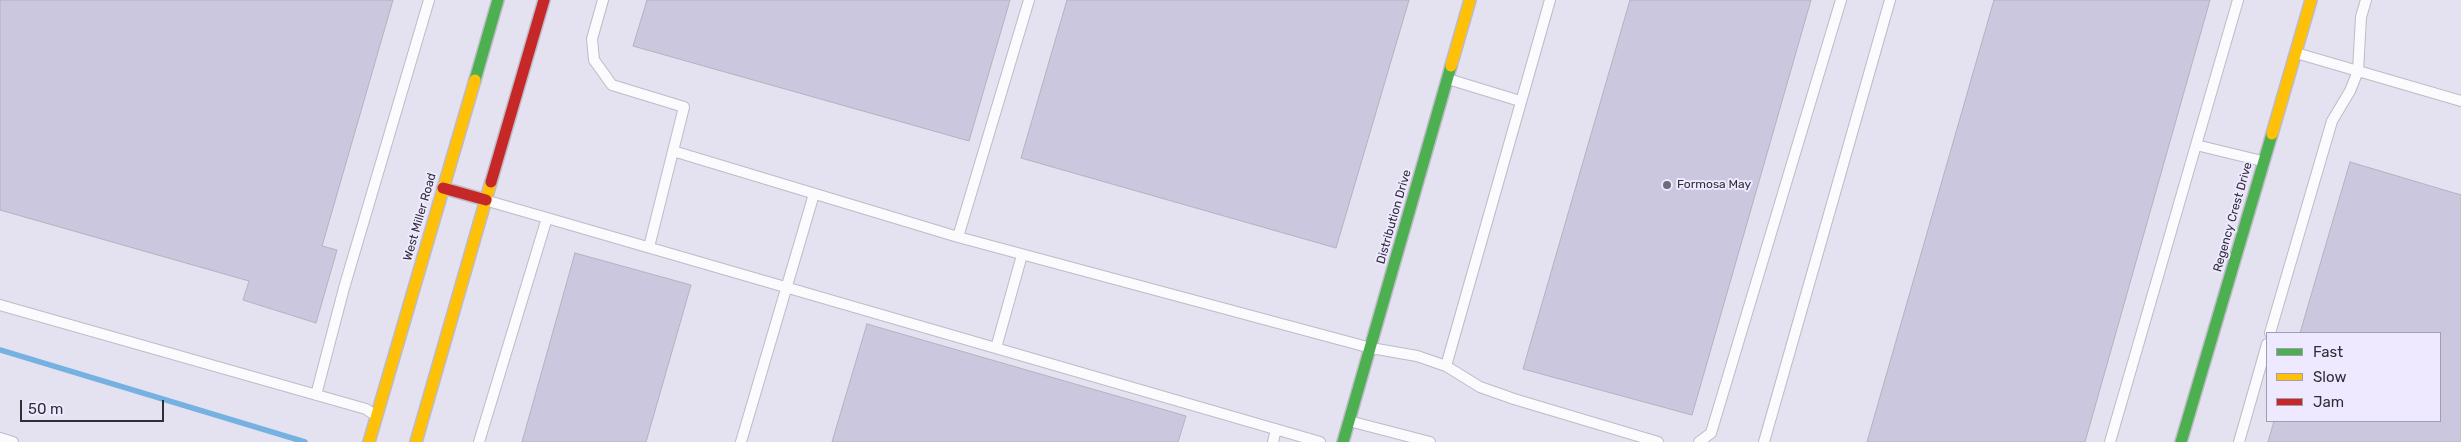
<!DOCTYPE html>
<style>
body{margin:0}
#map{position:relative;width:2461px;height:442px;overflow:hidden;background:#e4e1f0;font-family:Rubik,sans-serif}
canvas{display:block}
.legend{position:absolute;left:2266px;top:332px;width:175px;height:90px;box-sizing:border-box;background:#eee9ff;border:1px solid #a29eaf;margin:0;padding:6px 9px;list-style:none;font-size:15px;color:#2f2d37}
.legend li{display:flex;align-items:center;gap:10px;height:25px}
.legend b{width:25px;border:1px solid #a29eaf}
.scale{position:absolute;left:20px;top:400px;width:144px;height:22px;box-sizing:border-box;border:2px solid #2f2d37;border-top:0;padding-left:6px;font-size:15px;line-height:18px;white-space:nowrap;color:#2f2d37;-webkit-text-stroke:4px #eee9ff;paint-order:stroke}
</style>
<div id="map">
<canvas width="2461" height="442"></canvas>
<ul class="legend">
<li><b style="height:6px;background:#4caf50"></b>Fast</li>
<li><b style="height:6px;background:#ffc107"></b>Slow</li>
<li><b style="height:6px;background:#c62828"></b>Jam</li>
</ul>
<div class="scale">50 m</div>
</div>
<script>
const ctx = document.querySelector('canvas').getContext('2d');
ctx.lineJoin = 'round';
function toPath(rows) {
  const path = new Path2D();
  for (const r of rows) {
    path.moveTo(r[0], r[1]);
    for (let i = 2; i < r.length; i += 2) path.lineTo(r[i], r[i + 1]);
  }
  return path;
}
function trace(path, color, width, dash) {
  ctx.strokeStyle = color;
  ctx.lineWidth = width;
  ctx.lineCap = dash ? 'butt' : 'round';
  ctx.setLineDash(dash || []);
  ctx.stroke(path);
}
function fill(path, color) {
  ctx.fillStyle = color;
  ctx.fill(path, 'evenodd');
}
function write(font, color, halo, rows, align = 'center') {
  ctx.font = font + ' Rubik,sans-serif';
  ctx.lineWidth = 4;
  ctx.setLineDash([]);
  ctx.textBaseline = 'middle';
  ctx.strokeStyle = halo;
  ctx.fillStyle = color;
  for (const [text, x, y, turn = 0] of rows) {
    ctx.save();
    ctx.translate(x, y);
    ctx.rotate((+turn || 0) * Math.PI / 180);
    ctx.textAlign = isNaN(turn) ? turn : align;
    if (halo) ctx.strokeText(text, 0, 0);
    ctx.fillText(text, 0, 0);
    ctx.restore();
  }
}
trace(toPath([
 [0,350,305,442]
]), '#75b2e2', 5.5);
const building = toPath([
 [0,0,393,0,322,246,337,250,316,323,243,300,249,281,0,210,0,0],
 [647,0,1010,0,969,141,633,46,647,0],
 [1067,0,1409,0,1336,248,1021,158,1067,0],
 [1630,0,1811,0,1692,415,1523,369,1630,0],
 [1994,0,2210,0,2085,442,1867,442,1994,0],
 [2350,162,2461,195,2461,442,2268,442,2274,421,2440,421,2440,333,2300,333,2350,162],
 [575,253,691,285,646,442,522,442,575,253],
 [867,324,1186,416,1178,442,832,442,867,324]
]);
fill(building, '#cbc7df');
trace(building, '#b4b2be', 1);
const lane = toPath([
 [603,0,592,39,594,60,612,85,684,107,649,247],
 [2296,53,2358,71,2361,17,2366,0],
 [1448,79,1520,101],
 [2196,145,2262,161],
 [673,151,958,237,1029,0],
 [547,218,1320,442],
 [958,237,1371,348,1417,356,1446,366,1480,387,1514,399,1658,442],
 [0,305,366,409,375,415],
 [2270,333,2332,121,2350,91,2358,71,2461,101],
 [996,348,1022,255],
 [1446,366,1550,0],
 [316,395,344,288,429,0],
 [1349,421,1430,442],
 [0,438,13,442],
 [479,442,547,218,488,201],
 [741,442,814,194],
 [1273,442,1276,429],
 [1699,442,1711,433,1841,0],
 [1764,442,1890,0],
 [2110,442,2238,0],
 [2239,442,2267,344]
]);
const fast = toPath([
 [475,80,498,0],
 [1343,442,1451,66],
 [2181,442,2272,134]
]);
const slow = toPath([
 [1451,66,1470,0],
 [2272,134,2311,0],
 [369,442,475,80],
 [416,442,491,182]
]);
const jam = toPath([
 [491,182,544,0],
 [443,188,486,200]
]);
trace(lane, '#bebbc7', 12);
trace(fast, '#bebbc7', 14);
trace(slow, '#bebbc7', 14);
trace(jam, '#bebbc7', 14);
trace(lane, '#fbfafd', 10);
trace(fast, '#4caf50', 11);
trace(slow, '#ffc107', 11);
trace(jam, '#c62828', 11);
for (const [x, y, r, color] of [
 [1667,185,5,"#6e6c78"]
]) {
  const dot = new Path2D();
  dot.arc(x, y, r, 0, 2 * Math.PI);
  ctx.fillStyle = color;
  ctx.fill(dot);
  trace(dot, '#eee9ff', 2);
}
write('12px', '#2f2d37', '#eee9ff', [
 ["Formosa May",1677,185]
], 'left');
write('12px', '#2f2d37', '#eee9ff', [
 ["West Miller Road",420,217,-74],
 ["Distribution Drive",1394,217,-74],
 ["Regency Crest Drive",2233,217,-74]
]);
</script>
